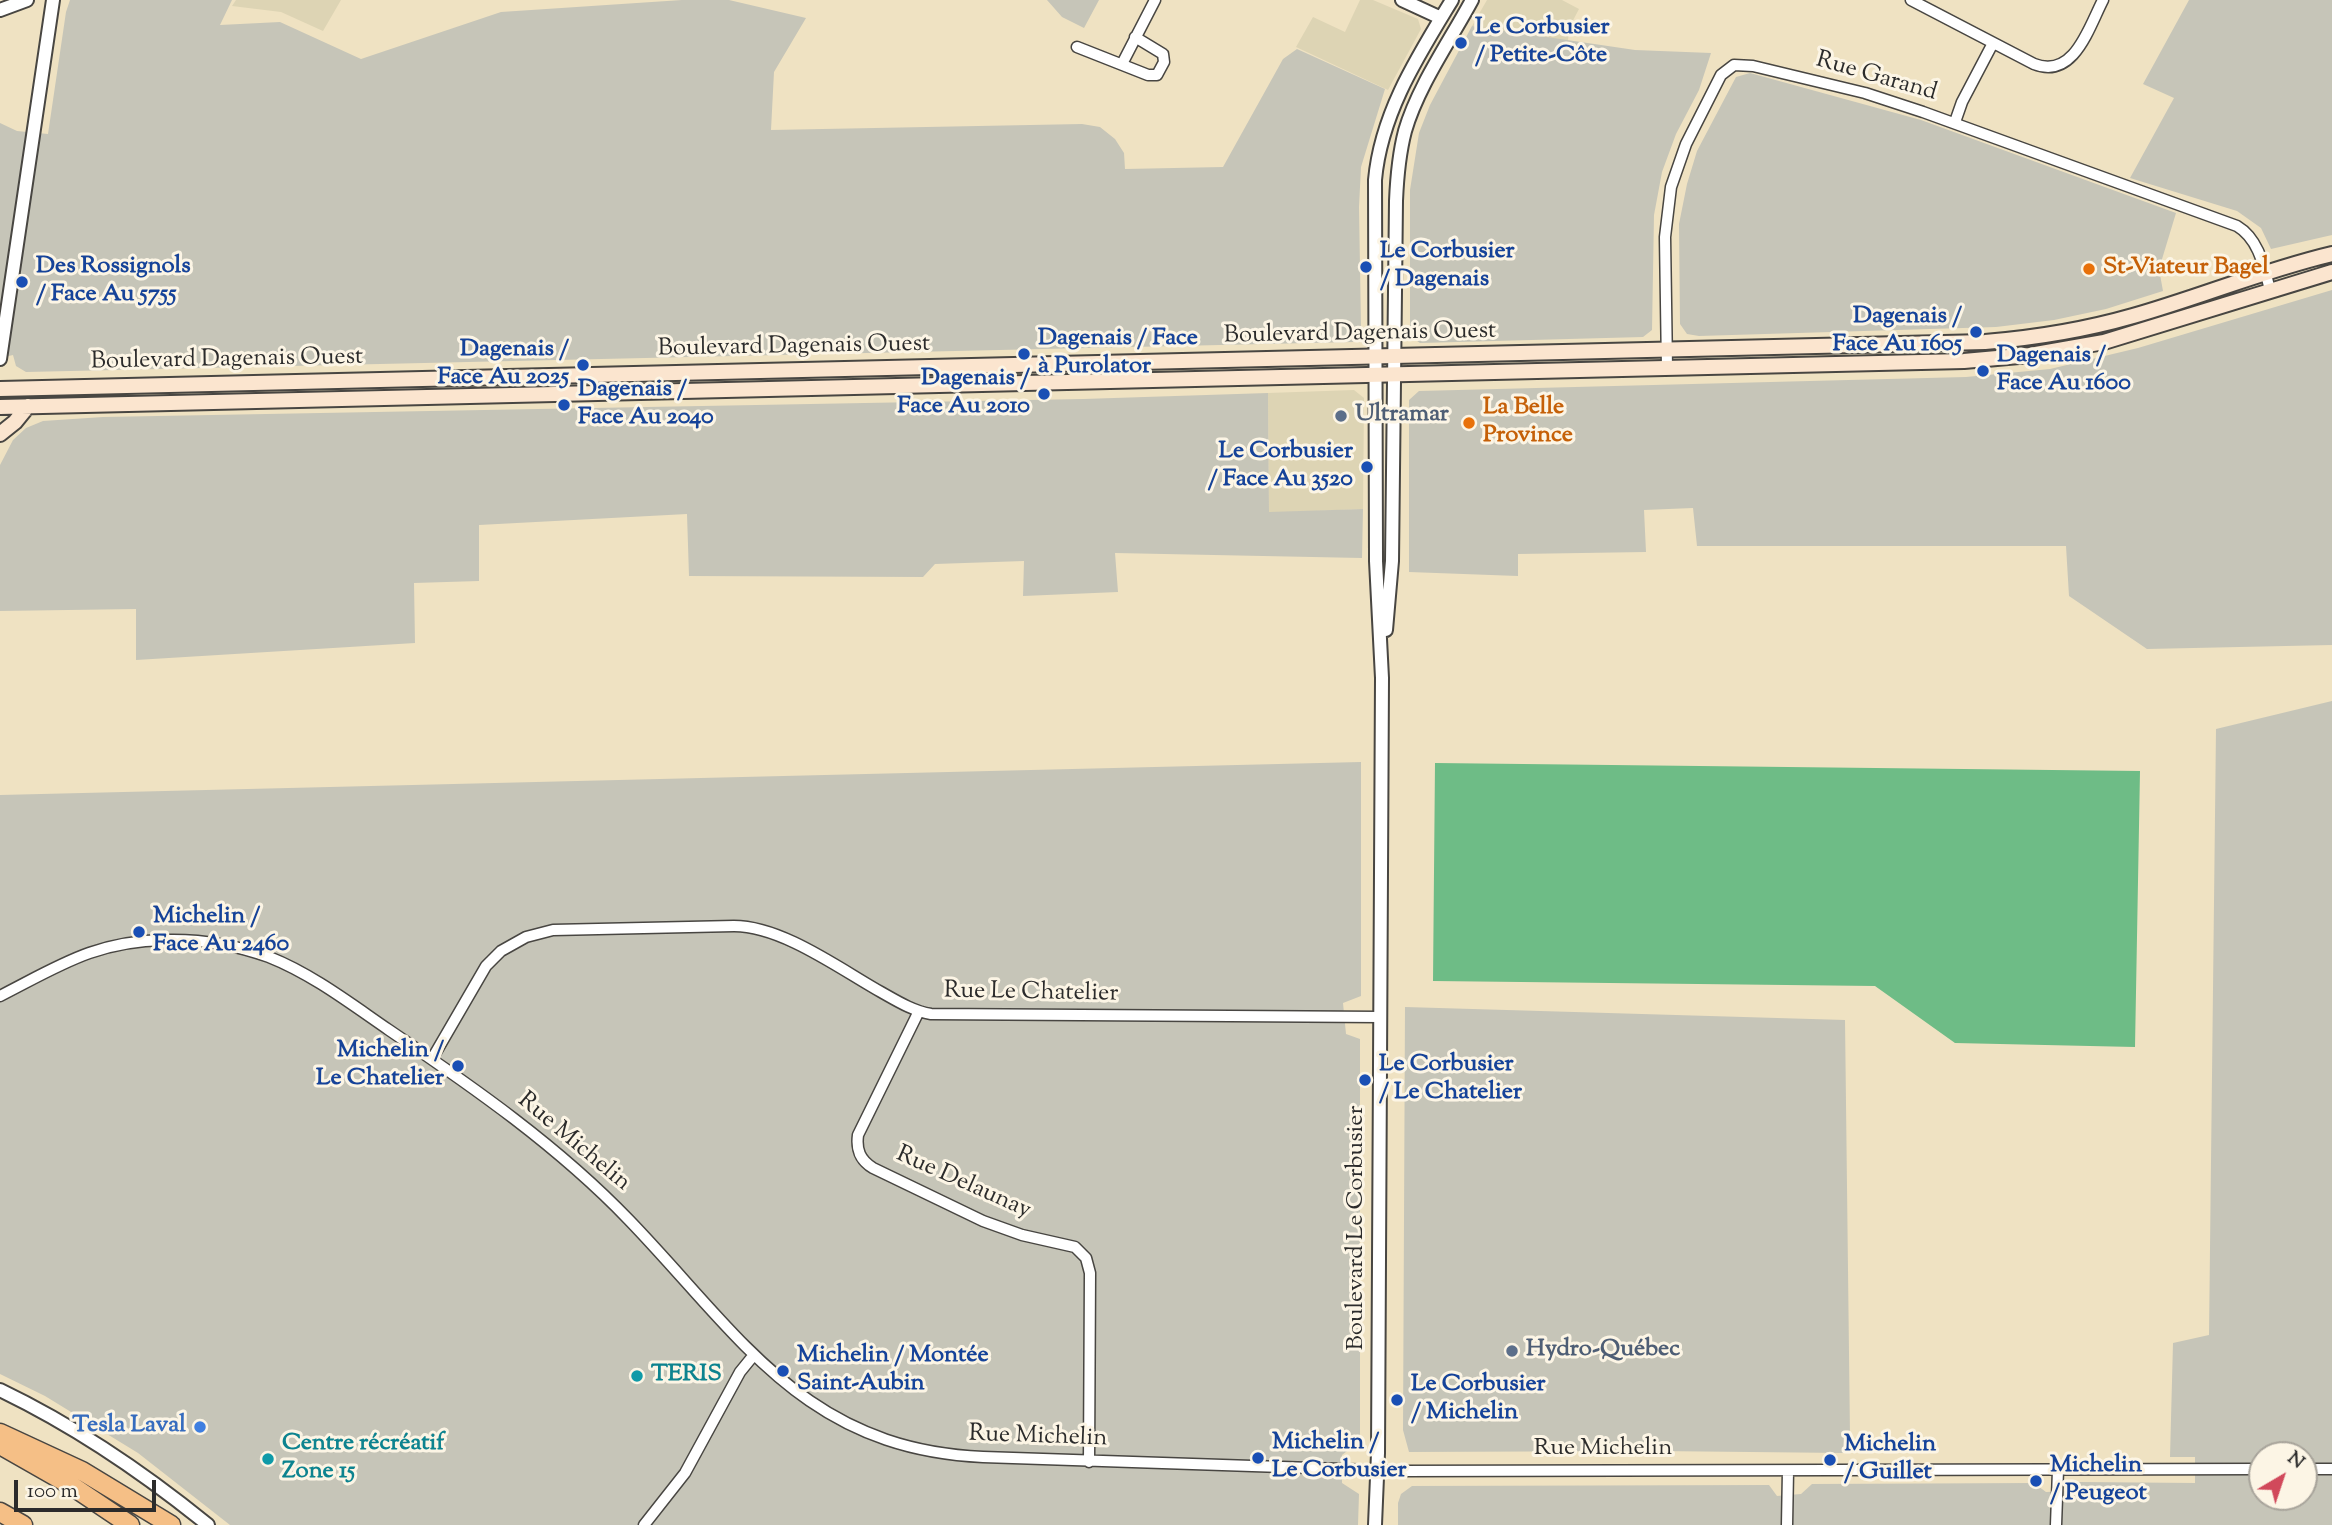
<!DOCTYPE html>
<html>
<head>
<meta charset="utf-8">
<style>
  body { margin:0 }
  #map { position:relative; width:2332px; height:1525px; overflow:hidden; background:#efe2c2; font-family:"Sorts Mill Goudy",serif }
  canvas { display:block }
  .north { position:absolute; left:2248px; top:1441px; width:70px; height:70px; box-sizing:border-box; background:#fcf5e5; border:2px solid #a8a49b; border-radius:50%; rotate:39deg; font-size:19px; font-weight:700; line-height:28px; text-align:center; color:#2b2b2b }
  .north::after { content:''; display:block; margin:auto; width:24px; height:32px; background:#d1495b; clip-path:polygon(50% 0,100% 100%,50% 72%,0 100%) }
  .scale { position:absolute; left:14px; top:1480px; width:142px; height:32px; box-sizing:border-box; border:4px solid #2b2b2b; border-top:0; padding-left:9px; font-size:21px; line-height:24px; white-space:nowrap; color:#2b2b2b; -webkit-text-stroke:5px #fcf5e5; paint-order:stroke }
</style>
</head>
<body>
<div id="map">
<canvas width="2332" height="1525"></canvas>
<div class="north">N</div>
<div class="scale">100 m</div>
</div>
<script>
const ctx = document.querySelector('canvas').getContext('2d');
ctx.lineJoin = 'round';
function fill(path, color) { ctx.fillStyle = color; ctx.fill(path, 'evenodd'); }
function trace(path, color, width, dash) { ctx.strokeStyle = color; ctx.lineWidth = width; ctx.lineCap = dash ? 'butt' : 'round'; ctx.setLineDash(dash || []); ctx.stroke(path); }
function drawText(font, color, halo, rows, align = 'center') {
  ctx.font = font + ' "Sorts Mill Goudy",serif'; ctx.lineWidth = 6; ctx.setLineDash([]); ctx.textBaseline = 'middle'; ctx.strokeStyle = halo; ctx.fillStyle = color; for (const [text, x, y, turn = 0] of rows) {
    ctx.save(); ctx.translate(x, y); ctx.rotate((+turn || 0) * Math.PI / 180); ctx.textAlign = isNaN(turn) ? turn : align; if (halo) ctx.strokeText(text, 0, 0); ctx.fillText(text, 0, 0); ctx.restore();
  }
}
const built = new Path2D(`
  M236,0h105l-18,31 -42,-19 -49,-6z
  M1360,0h13l45,19 3,10 -33,61 -92,-43 17,-30 32,15z
  M1487,0h75l17,9 -10,19 -1,13 -96,-15z
  M1354,390l10,8 -1,111 -94,4 -1,-120z`);
const industrial = new Path2D(`
  M70,0h162l-12,25 60,-3 81,37 140,-47 181,-12h47l77,18 -32,54 -3,58 311,-6 18,3 15,12 9,14 1,16 98,-2 60,-108 14,-10 88,40 -24,78 -2,40 2,121 -8,14 -1327,30 -10,-6 -3,-11 -13,3v-235l17,8 31,3 18,-122z
  M1047,0h52l-15,28 -22,-11z
  M2189,0h143v235l-61,14 -10,-21 -24,-17 -107,-33 44,-80 -31,-14z
  M1472,26l163,24 76,3 -12,37 -23,44 -14,38 -8,43 -2,115 -9,7 -223,6 -10,-7v-146l9,-57 11,-28z
  M1750,73l171,47 255,93 -17,56 4,22 -57,18 -52,11 -58,7 -297,9 -12,-2 -7,-10 -1,-100 8,-40 10,-33 39,-74z
  M2332,290v355l-185,4 -78,-53 -3,-50h-369l-4,-38 -49,2 2,42 -128,2v22l-109,-4v-172l10,-9 547,-14 84,-8 88,-21z
  M1268,393l1,119 94,-3 -1,49 -247,-5 3,39 -95,4 1,-35 -89,3 -12,13 -234,-1 -2,-62 -208,11v56l-65,2 1,60 -279,17v-51l-136,2v-146l13,-25 13,-12 17,-7 60,-4 980,-18z
  M2332,701v824h-934v-22l3,-9 11,-8 357,-1 8,11 24,-2 11,-10 222,-1 12,9 24,-1 9,-9 116,1v-26h-25l3,-114 36,-8 7,-606zM2262,1455h42v42h-42z
  M1361,762v234l-18,7 3,31 14,5v402l-18,14v28l17,11 -1,31h-1128l-92,-72 -93,-57 -45,-22v-579z
  M1405,1007l440,13 5,416 -5,17 -190,-2 -246,1 -6,-22z`);
const forest = new Path2D(`
  M1435,763l705,8 -5,276 -180,-4 -80,-57 -442,-5z`);
const minor = new Path2D(`
  M1911,0l123,64c40,16 55,-37 69,-64
  M1077,47l71,28h9l7,-13 -1,-8 -28,-17
  M1122,64l33,-64
  M1955,122l7,-20 31,-59
  M1667,368l-2,-131 6,-50 15,-43 35,-69 13,-10 19,1 112,27 58,19 314,114c22,13 27,41 33,64
  M0,996c59,-30 95,-55 165,-56 35,-1 71,5 104,17 43,17 82,47 120,73 84,57 169,116 240,190 111,115 175,229 354,237l419,14 860,-2
  M919,1011l-61,124c-2,15 2,25 15,33l110,53 39,14 53,12 11,11 4,15 -1,189
  M432,1059l54,-93 15,-15 25,-14 27,-7 181,-4c48,0 106,43 147,66 16,9 32,19 50,22l449,3
  M2304,1469h28
  M644,1525l41,-52 55,-101 13,-16
  M1787,1525l1,-54
  M2056,1525l2,-55`);
const tertiary = new Path2D(`
  M1402,0l39,18
  M0,10l27,-10
  M0,359l53,-359
  M1386,630l6,-69 4,-360c1,-24 3,-47 9,-70 13,-45 45,-90 67,-131
  M0,1390c75,36 144,83 208,135
  M1375,1525l3,-72 4,-775 -6,-117 -1,-381c6,-67 43,-124 77,-180`);
const secondary = new Path2D(`
  M0,389l1985,-47c50,-4 99,-12 148,-26 67,-19 131,-46 199,-62
  M0,407l1964,-46 66,-6 74,-13 228,-70
  M0,434l15,-12 13,-16`);
const motorway = new Path2D(`
  M0,1433l82,38 89,54
  M0,1445l72,41 58,39
  M0,1512l23,13`);
const markers = [
  [1461,43,7,"#1a4fb4"],
  [1366,267,7,"#1a4fb4"],
  [2089,269,7,"#e8710a"],
  [22,282,7,"#1a4fb4"],
  [1976,332,7,"#1a4fb4"],
  [1024,354,7,"#1a4fb4"],
  [583,365,7,"#1a4fb4"],
  [1983,371,7,"#1a4fb4"],
  [1044,394,7,"#1a4fb4"],
  [564,405,7,"#1a4fb4"],
  [1341,416,7,"#5c6f8a"],
  [1469,423,7,"#e8710a"],
  [1367,467,7,"#1a4fb4"],
  [139,932,7,"#1a4fb4"],
  [458,1066,7,"#1a4fb4"],
  [1365,1080,7,"#1a4fb4"],
  [1512,1351,7,"#5c6f8a"],
  [783,1371,7,"#1a4fb4"],
  [637,1376,7,"#0f9aa8"],
  [1397,1400,7,"#1a4fb4"],
  [200,1427,7,"#3f7fe0"],
  [1258,1458,7,"#1a4fb4"],
  [268,1459,7,"#0f9aa8"],
  [1830,1460,7,"#1a4fb4"],
  [2036,1481,7,"#1a4fb4"]
];
const transitNames = [
  ["Le Corbusier",1475,29],
  ["/ Petite-Côte",1475,57],
  ["Le Corbusier",1380,253],
  ["/ Dagenais",1380,281],
  ["Des Rossignols",36,268],
  ["/ Face Au 5755",36,296],
  ["Dagenais /",1962,318,"right"],
  ["Face Au 1605",1962,346,"right"],
  ["Dagenais / Face",1038,340],
  ["à Purolator",1038,368],
  ["Dagenais /",569,351,"right"],
  ["Face Au 2025",569,379,"right"],
  ["Dagenais /",1997,357],
  ["Face Au 1600",1997,385],
  ["Dagenais /",1030,380,"right"],
  ["Face Au 2010",1030,408,"right"],
  ["Dagenais /",578,391],
  ["Face Au 2040",578,419],
  ["Le Corbusier",1353,453,"right"],
  ["/ Face Au 3520",1353,481,"right"],
  ["Michelin /",153,918],
  ["Face Au 2460",153,946],
  ["Michelin /",444,1052,"right"],
  ["Le Chatelier",444,1080,"right"],
  ["Le Corbusier",1379,1066],
  ["/ Le Chatelier",1379,1094],
  ["Michelin / Montée",797,1357],
  ["Saint-Aubin",797,1385],
  ["Le Corbusier",1411,1386],
  ["/ Michelin",1411,1414],
  ["Michelin /",1272,1444],
  ["Le Corbusier",1272,1472],
  ["Michelin",1844,1446],
  ["/ Guillet",1844,1474],
  ["Michelin",2050,1467],
  ["/ Peugeot",2050,1495]
];
const streetNames = [
  ["Rue Garand",1876,78,16],
  ["Boulevard Dagenais Ouest",1360,335,-1],
  ["Boulevard Dagenais Ouest",794,348,-1],
  ["Boulevard Dagenais Ouest",227,361,-1],
  ["Rue Le Chatelier",1031,994,1],
  ["Rue Michelin",573,1143,40],
  ["Rue Delaunay",963,1184,24],
  ["Boulevard Le Corbusier",1358,1228,-90],
  ["Rue Michelin",1038,1438,2],
  ["Rue Michelin",1603,1450]
];
const foodNames = [
  ["St-Viateur Bagel",2103,269],
  ["La Belle",1483,409],
  ["Province",1483,437]
];
const serviceNames = [
  ["Ultramar",1355,416],
  ["Hydro-Québec",1526,1351]
];
const cultureNames = [
  ["TERIS",651,1376],
  ["Centre récréatif",282,1445],
  ["Zone 15",282,1473]
];
const shopNames = [
  ["Tesla Laval",186,1427]
];
fill(built, '#ddd4b4');
fill(industrial, '#c6c5b8');
fill(forest, '#6ebc86');
trace(minor, '#484642', 13);
trace(tertiary, '#484642', 16);
trace(secondary, '#484642', 18);
trace(motorway, '#484642', 21);
trace(minor, '#fff', 10);
trace(tertiary, '#fff', 12);
trace(secondary, '#fbe5cf', 14);
trace(motorway, '#f5bf86', 18);
for (const [x, y, r, color] of markers) { const dot = new Path2D(); dot.arc(x, y, r, 0, 2 * Math.PI); ctx.fillStyle = color; ctx.fill(dot); trace(dot, '#fcf5e5', 2.5); }
drawText('bold 24px', '#164399', '#fcf5e5', transitNames, 'left');
drawText('24px', '#2b2b2b', '#fcf5e5', streetNames);
drawText('bold 24px', '#c56008', '#fcf5e5', foodNames, 'left');
drawText('bold 24px', '#4e5e75', '#fcf5e5', serviceNames, 'left');
drawText('bold 24px', '#0d838f', '#fcf5e5', cultureNames, 'left');
drawText('bold 24px', '#366cbe', '#fcf5e5', shopNames, 'right');
</script>
</body>
</html>
